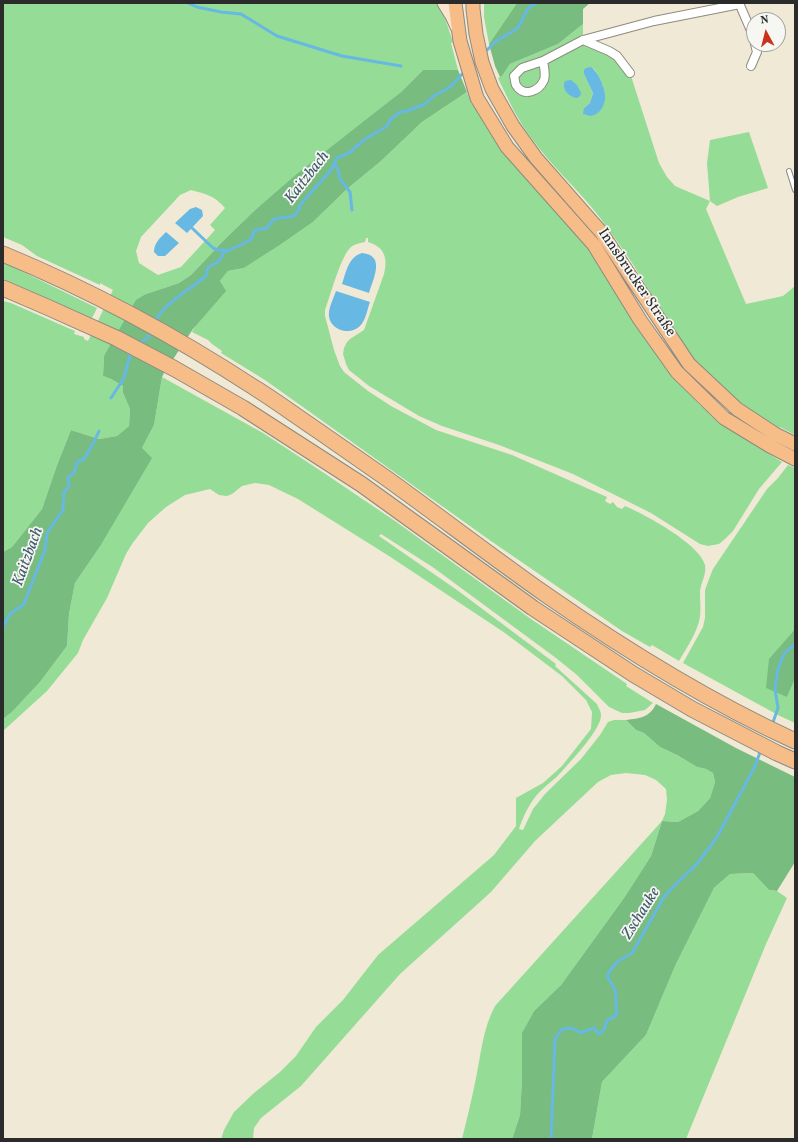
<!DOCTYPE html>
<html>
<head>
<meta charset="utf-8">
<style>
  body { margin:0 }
  #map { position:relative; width:798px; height:1142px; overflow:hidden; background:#f0e9d5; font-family:Vollkorn,serif }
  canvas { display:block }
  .frame { position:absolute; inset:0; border:4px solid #2b2b2b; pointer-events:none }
  .north { position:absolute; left:746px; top:12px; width:40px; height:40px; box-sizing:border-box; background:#f6f6f2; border:1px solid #a5a5a2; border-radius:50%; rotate:353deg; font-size:11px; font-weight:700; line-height:16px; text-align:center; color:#2b2b2b }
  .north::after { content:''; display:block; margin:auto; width:14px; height:18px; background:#c8321e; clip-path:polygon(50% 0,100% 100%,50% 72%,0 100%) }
</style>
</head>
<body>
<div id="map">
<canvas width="798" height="1142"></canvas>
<div class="frame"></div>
<div class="north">N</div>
</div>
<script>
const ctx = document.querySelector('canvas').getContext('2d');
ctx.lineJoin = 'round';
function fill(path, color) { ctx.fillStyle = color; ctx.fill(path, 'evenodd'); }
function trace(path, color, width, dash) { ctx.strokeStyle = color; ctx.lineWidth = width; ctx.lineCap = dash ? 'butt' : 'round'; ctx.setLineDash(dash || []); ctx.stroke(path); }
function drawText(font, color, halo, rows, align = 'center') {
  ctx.font = font + ' Vollkorn,serif'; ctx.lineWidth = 3.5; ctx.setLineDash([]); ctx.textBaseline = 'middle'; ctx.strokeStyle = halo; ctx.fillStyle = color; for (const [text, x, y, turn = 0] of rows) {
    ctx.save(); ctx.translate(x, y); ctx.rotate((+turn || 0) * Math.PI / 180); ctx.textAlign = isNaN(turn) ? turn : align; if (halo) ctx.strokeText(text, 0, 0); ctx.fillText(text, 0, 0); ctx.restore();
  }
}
const green = new Path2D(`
  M3,3h433l5,4 12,35 -2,1 7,27h-35l-22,22 -147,119 -31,30 -32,34 -12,8 -33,11 -42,62 -1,20 8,3 12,7v7l7,16 -1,17 -12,10 -18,3 -28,-9 -14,35 -15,44 -30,38 -9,5v-251l8,2 64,28 -1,3 10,3v2l4,2 25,-51 -13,-7v2l-63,-29 -15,-11 -19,-8zM191,190c15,4 24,6 34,18l-15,17 5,5 -34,37 -23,8 -19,-12 -3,-12 5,-14 39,-42z
  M484,3h33l-28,41 -5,-27z
  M583,24v16l26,11 21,22 29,90 8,14 8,9 35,15 -3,-38 3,-23 39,-8 19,56 -30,9 -21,9 -7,-5 -4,8 40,95 37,-8 12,-10v149l-15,-8 -2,2c-34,-23 -67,-47 -93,-80 -4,-6 -8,-12 -12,-18 -13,-21 -25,-43 -39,-65 -10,-16 -22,-31 -33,-47 -21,-28 -48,-51 -69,-80 -14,-18 -24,-40 -34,-61l4,-2 8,-12 48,-20zM590,67l5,3 8,16 -14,30 -5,-2v-6l6,-5 3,-10 -9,-19z
  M467,92l5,13 2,-1 8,16 13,21 20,24 75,84 85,130 25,26 31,25 51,32 -23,27 -26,42 -8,8 -6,5 -11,2 -8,-2 -49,-31 -78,-39 -74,-29 -57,-19 -23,-10 -50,-30 -20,-16 -3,-6 -3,-10 1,-6 3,-6 3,-3 14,-9 20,-56c4,-15 1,-27 -16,-32v-4h-2l-1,4c-5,1 -10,2 -14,5 -10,8 -21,50 -26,63v6l9,34 6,16 4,6 24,19 23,15 45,24 76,25 95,42 -2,4 5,3 3,-2 4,5 5,2 3,-3c19,8 75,38 80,59 2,9 -5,19 -5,27 0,8 1,17 0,25 -3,16 -13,30 -21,44l-27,-16 -2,2 -28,-16 -131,-90 -226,-161 -44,-27 1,-2 -10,-7 -4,-4 -16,-8 28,-51 8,-10 16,-3 36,-23 33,-23 34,-33 34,-28 41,-39z
  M3,262l94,46 -5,10 -89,-39z
  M162,377l101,56 61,40 71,48 136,98 96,65 -1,2 27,17 -8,7 -16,3h-7l-13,-6 -32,-32 -21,-17 -122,-90 -53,-34 -2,2 78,54 99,74 -1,2 42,38c1,3 4,7 4,11 1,13 -29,45 -38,55 -8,10 -19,16 -27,26 -8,10 -13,21 -17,33l4,1 10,-21 12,-15 36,-35 19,-24 8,-13 6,-2h12l10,10 8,3 16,14 17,8 20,12 9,2 7,4 2,9 -5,16 -12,13 -20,11 -16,-1 -11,35 -27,42 -63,87 -27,26 -12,23v45l-2,36 -8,24h-50c5,-20 10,-41 14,-61 5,-24 7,-50 19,-72l167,-185 3,-7 2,-14 -1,-11 -10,-9 -11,-5 -19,-2 -15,2 -13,7 -63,59 -44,51 -91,82 -99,112 -40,32 -7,10 -1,11h-32l3,-9 10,-18 20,-19 26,-21 16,-16 20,-29 27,-27 35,-45 116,-100 22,-29v-28l27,-15 19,-17 29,-37 1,-17 -6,-12 -24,-24 -57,-43 -116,-77 -91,-57 -29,-14 -14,-2 -13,3 -10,8 -5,2 -8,-1 -9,-6 -25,6 -19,12 -18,16 -16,21 -6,10 -19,44 -24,42 -5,13 -31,38 -44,40v-12l9,-7 28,-30 27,-36 2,-32 6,-31 24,-35 43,-100 12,-23z
  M788,465l7,3v160l-4,6 -4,63 8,-18v44l-17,-8 -95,-52 20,-36 2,-9v-28l4,-11 4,-10 54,-80 11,-11z
  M753,873l16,17 8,1 10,7 -21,46 -80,195h-94l10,-57 44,-47 30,-71 38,-76 16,-14z`);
const forest = new Path2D(`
  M517,3h73l-7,6v15l-25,20 -48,20 -8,12 -2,1 -5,-11 -6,-22z
  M423,70h35l9,22 -45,30 -41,39 -34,28 -34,33 -33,23 -36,23 -16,3 -8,10 6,10 -33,38 -29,44 -2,4 -8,48 -12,23 10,10 -53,90 -24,35 -6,31 -2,32 -27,36 -28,30 -9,7v-167l9,-5 30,-38 15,-44 14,-35 28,9 18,-3 12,-10 1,-17 -7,-16v-7l-12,-7 -8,-3 1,-20 32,-56 10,-6 33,-11 12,-8 32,-34 31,-30 44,-38 103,-81z
  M795,628v51l-8,18 -21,-9 3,-29 22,-25z
  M656,704l80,44 59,29v85l-18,29 -8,-1 -16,-17 -23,1 -16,14 -38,76 -30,71 -44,47 -10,57h-80l8,-24 2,-36v-46l12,-22 27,-26 63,-87 27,-42 11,-35 16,1 20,-11 12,-13 5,-16 -2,-9 -7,-4 -9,-2 -20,-12 -17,-8 -16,-14 -8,-3 -10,-10c14,-2 23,-2 30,-16z`);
const water = new Path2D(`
  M591,67c7,5 13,19 14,28 1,9 -5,21 -16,21 0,0 -5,-2 -6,-2l1,-6 6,-5 3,-10 -9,-19v-4l2,-2z
  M571,80l6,5 4,8 -1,3 -3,2c-8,-1 -16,-9 -12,-17z
  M196,207l6,3 1,6 -16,17 -12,-10 15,-14z
  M166,232l13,11 -14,13h-7l-4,-4c0,-9 6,-14 12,-20z
  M362,253c24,2 11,26 7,40l-27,-9c4,-11 6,-27 20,-31z
  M336,291l34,11c-3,8 -4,18 -10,24 -11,11 -33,3 -31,-14 1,-7 5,-15 7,-21z`);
const stream = new Path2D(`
  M188,3l9,4 24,5 20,2 36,22 65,20 59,10
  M484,53l11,-11 23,-14 9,-18 5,-5 5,-2
  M334,164l4,5 2,10 10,13 2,18
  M192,228l21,20 5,2h8
  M154,323c12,-22 33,-31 52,-47l2,-9c9,-4 12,-5 15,-14l24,-11 5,-4 2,-7 6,-2h6l8,-10 20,-3 4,-5 2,-6 31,-35 6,-12 12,-5 15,-13 23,-14 3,-6 10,-8 7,-1 18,-7 10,-9 12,-6 5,-4 13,-14
  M138,344l10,-6 3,-8
  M111,398l13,-20 7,-27
  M3,627l7,-13 14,-10 21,-54 2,-17 16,-23 1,-18 5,-5 -1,-10 6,-4 3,-11 7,-3 10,-17 5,-11
  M772,725l6,-17 -3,-19 3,-20 6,-15 11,-10
  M551,1139l4,-100 6,-9c7,-3 13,-3 19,3l14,-5 4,6 6,-4 3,-10 6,-2 4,-5c-1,-5 -1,-20 -2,-23 -2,-4 -5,-9 -8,-14 7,-13 12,-16 25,-23l32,-56 10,-11 23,-22 20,-27 37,-69 7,-18`);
const lane = new Path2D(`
  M789,171l6,19`);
const street = new Path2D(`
  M739,3l13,30 2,7
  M583,40l26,11 8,5 13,17
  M543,61c1,6 3,13 1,19 -5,11 -20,18 -28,5 -1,-2 -1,-6 -2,-9l8,-8 21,-7 40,-21 71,-19 86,-17
  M751,66l6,-14 -2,-8`);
const secondary = new Path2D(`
  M443,3l8,13 5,11`);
const primary = new Path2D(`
  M455,3l5,38 17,57 30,49 87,98 46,75 37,52 47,46 46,28 25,13
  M473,3v6l3,25 6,28 10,27 21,37 23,32 65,74 88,132 48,45 38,25 20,10`);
const highway = new Path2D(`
  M3,254c87,36 174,83 252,134 21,13 41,28 62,42 23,16 46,32 69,48 53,38 105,78 159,116 79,55 163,107 250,147
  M3,288l44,19 69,31 59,31 68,39 118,76 172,124 100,66 59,35 85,44 18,8`);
const streetNames = [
  ["Innsbrucker Straße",636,283,56]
];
const waterNames = [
  ["Kaitzbach",308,178,-52],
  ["Kaitzbach",29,557,-70],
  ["Zschauke",642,914,-58]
];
fill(green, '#95dc96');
fill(forest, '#78bc7f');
fill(water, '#67b8e2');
trace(stream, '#67b8e2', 3);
trace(lane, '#8e8a80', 6);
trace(street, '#8e8a80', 10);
trace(secondary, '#8e8a80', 13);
trace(primary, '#8e8a80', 15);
trace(highway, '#8e8a80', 17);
trace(lane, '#fff', 4);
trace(street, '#fff', 8);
trace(secondary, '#fce5cf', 11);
trace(primary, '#f7bd88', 13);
trace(highway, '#f7bd88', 15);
drawText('15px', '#2b2b2b', '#f6f6f2', streetNames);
drawText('italic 16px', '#405c6b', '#f6f6f2', waterNames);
</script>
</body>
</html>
